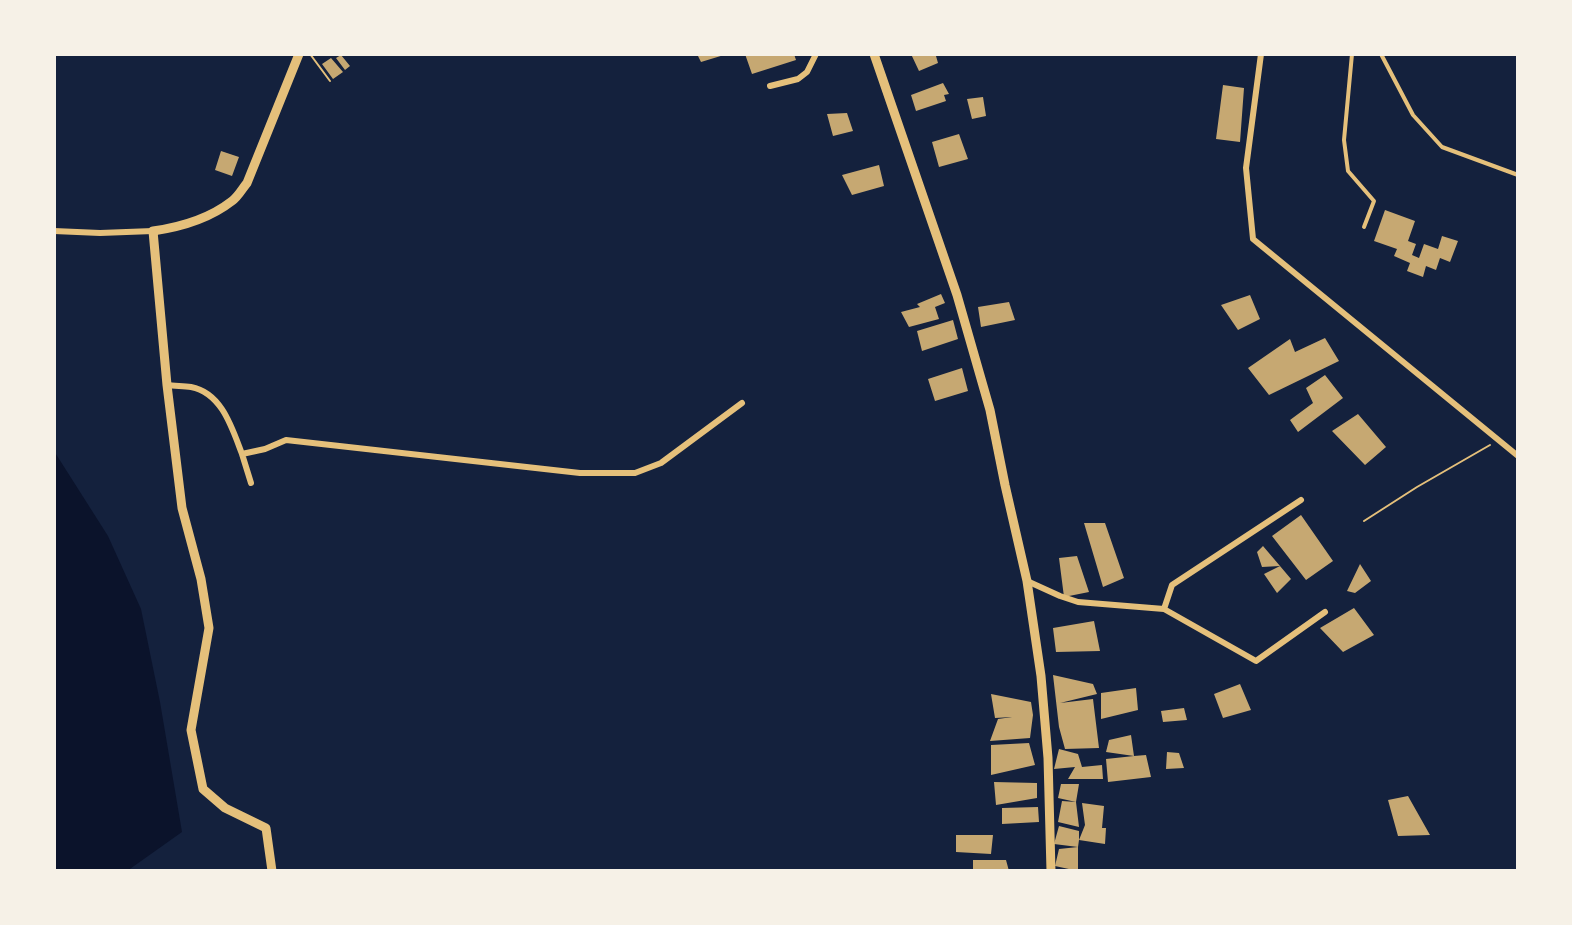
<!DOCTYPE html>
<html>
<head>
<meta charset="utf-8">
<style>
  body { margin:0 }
  #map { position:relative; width:1572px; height:925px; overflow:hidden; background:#14213d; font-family:"IBM Plex Serif",serif }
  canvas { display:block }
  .frame { position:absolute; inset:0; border:56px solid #f6f1e7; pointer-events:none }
</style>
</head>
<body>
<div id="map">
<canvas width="1572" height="925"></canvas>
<div class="frame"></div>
</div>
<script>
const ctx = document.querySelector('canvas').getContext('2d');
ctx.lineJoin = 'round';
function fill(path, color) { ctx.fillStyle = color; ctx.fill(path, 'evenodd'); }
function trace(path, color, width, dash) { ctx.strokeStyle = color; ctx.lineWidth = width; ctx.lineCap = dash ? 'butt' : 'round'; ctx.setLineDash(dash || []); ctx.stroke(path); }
const water = new Path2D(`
  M54,451l54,85 33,73 19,93 22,130 -55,39h-73z`);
const building = new Path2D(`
  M697,54h27v1l-23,7z
  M745,54h49l2,6 -44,14z
  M911,54h32v1l-7,1 2,7 -19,8z
  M341,55l9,11 -5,4 -9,-12z
  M331,58l12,14 -10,7 -11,-15z
  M943,83l6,11 -5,1 2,6 -30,10 -5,-16z
  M1223,85l21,3 -4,54 -24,-3z
  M983,97l3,19 -14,3 -5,-20z
  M847,113l6,18 -20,5 -6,-22z
  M959,134l9,25 -29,8 -7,-25z
  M221,151l18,6 -7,19 -17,-6z
  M879,165l5,21 -32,9 -10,-20z
  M1385,210l30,11 -7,20 8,3 -4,11 7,3 5,-14 14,5 4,-13 16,5 -8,21 -10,-4 -4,12 -10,-4 -3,11 -16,-6 3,-8 -16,-7 3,-7 -23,-8z
  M941,294l4,9 -10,4 4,12 -30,8 -8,-15 19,-5 -3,-3z
  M1250,295l10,24 -22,11 -17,-25z
  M1009,302l6,18 -34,7 -3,-20z
  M953,320l5,19 -36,12 -5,-20z
  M1325,338l14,23 -70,34 -21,-27 42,-29 5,13z
  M962,368l6,23 -33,10 -7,-22z
  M1325,375l18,23 -45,34 -8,-12 23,-17 -7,-15z
  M1358,414l28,33 -21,18 -33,-34z
  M1301,515l32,46 -27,19 -34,-44z
  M1084,523h21l19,55 -21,9z
  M1263,546l17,20 -18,1 -5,-15z
  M1077,556l12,36 -25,5 -5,-39z
  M1360,564l11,17 -16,12 -8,-2z
  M1280,566l11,13 -14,14 -13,-19z
  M1354,608l20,27 -31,17 -23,-24z
  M1094,621l6,30 -44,1 -3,-24z
  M1053,675l40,9 4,10 -37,9 33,-4 6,49 -34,1 -6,-22z
  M1240,684l11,26 -28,8 -9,-24z
  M1136,688l2,22 -37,9v-26z
  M991,694l40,8 2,13 -3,23 -40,3 8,-22 14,-2 -17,1z
  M1184,708l3,12 -24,2 -2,-11z
  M1131,735l3,21 12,-1 5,22 -43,5 -2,-23 28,-3 -28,-4 3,-12z
  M1029,743l6,22 -44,10v-30z
  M1059,749l19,5 4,13 20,-2 1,14h-35l7,-12 -21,2z
  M1167,752l12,1 5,15 -18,1z
  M994,782l43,1v15l-41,7z
  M1061,784h18l-3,18 3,25 -21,-5 4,-21 14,1 -18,-4z
  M1408,796l22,39 -32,1 -10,-36z
  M1082,803l22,3 -2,22h4l-1,16 -26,-4 -1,7 -24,-3 5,-18 20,5v9l6,-15z
  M1038,807l1,15 -37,2v-16z
  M956,835h37l-2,19 -35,-2z
  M1078,847v24l-23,-5 4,-17z
  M973,860h33l3,11h-36z`);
const path = new Path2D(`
  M310,54l20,27
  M1364,521l53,-34 73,-42`);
const service = new Path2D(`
  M1352,54l-8,86 4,31 26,30 -10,26
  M1381,54l32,61 29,32 76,28`);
const minor = new Path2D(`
  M1261,54l-15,114 7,71 265,217
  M770,86l28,-7 9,-7 9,-18
  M54,231l46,2 53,-2
  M167,385c8,1 16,1 24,2 31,6 41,41 51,67l23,-5 21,-9 294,33h55l26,-10 81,-60
  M242,454l9,29
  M1027,581l33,15 18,6 86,7 8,-24 129,-85
  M1164,609l92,52 69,-49`);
const tertiary = new Path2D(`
  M874,54l83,241 33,115 15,75 22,96 14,95 7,82 3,113
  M272,871l-6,-43 -41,-20 -22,-19 -12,-59 18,-102 -8,-49 -19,-71 -15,-123 -14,-154c28,-4 56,-12 79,-30 6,-4 10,-12 15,-18l52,-129`);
fill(water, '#0b132b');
fill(building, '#c6a872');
trace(path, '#e5c07b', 2);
trace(service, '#e5c07b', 4);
trace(minor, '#e5c07b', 6);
trace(tertiary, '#e5c07b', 9);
</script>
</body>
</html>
